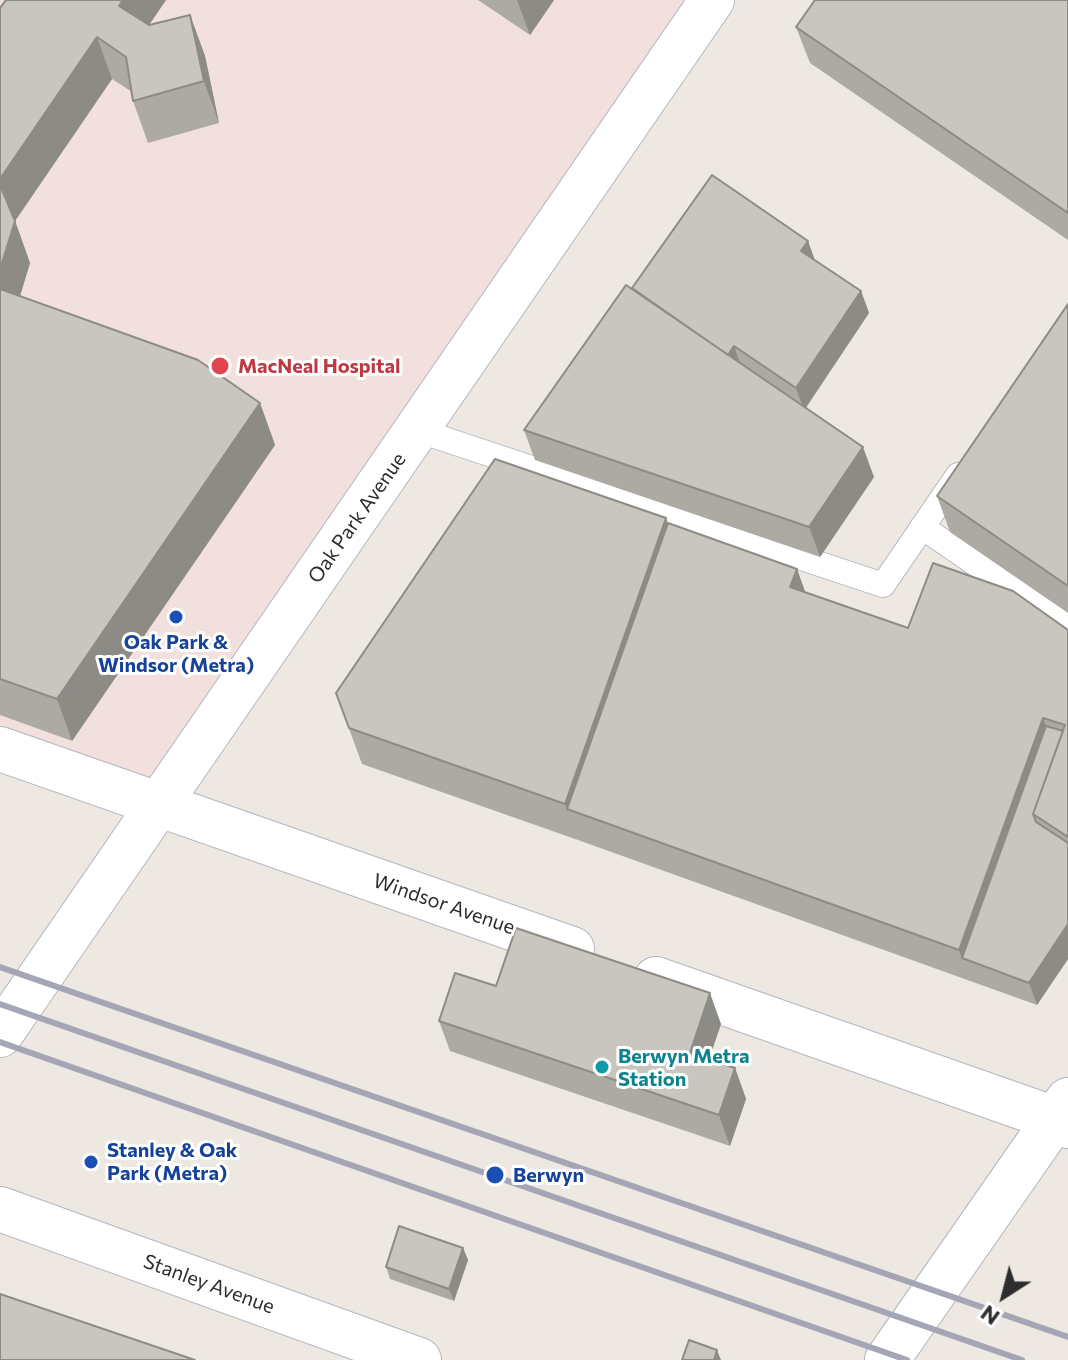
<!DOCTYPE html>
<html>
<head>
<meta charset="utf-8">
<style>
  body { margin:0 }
  #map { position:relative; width:1068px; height:1360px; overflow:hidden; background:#ede8e1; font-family:Commissioner,sans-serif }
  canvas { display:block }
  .north { position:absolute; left:964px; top:1256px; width:80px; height:80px; -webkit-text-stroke:6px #fff; paint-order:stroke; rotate:216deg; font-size:22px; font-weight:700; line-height:32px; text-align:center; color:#2d2d2d }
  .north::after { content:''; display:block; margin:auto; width:28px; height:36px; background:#2d2d2d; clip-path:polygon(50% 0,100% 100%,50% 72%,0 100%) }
</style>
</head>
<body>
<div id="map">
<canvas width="1068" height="1360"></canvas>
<div class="north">N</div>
</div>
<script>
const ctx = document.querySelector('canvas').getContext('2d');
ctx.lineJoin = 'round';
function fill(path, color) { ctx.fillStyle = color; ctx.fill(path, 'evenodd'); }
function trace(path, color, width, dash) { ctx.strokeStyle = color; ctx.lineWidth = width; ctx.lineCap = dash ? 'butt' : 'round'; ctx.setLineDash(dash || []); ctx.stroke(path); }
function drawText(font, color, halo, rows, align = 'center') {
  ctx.font = font + ' Commissioner,sans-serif'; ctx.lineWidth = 6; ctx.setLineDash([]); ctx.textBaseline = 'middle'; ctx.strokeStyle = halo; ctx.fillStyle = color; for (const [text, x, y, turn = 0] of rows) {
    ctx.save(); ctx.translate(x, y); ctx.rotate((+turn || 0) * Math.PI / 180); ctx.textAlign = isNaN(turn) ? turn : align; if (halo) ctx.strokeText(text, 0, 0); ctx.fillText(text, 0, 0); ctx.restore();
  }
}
const medical = new Path2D(`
  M0,0h693l-542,784 -151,-52z`);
const lane = new Path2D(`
  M417,430l466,155 75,-110
  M922,527l146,100`);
const street = new Path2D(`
  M0,749l572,200
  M656,979l399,140 13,7
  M0,1209l419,151
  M887,1360l181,-260`);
const secondary = new Path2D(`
  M0,1035l712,-1035`);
const rail = new Path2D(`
  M0,967l1068,370
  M0,1004l1022,356
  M0,1042l907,318`);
const wall = new Path2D(`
  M6,0h160l-17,25 41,-10 15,41 14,67 -71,20 -15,-42 -1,-9 -20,-13 -97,142 15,42 -10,33 240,107 15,42 -203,296 -72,-26v-707z
  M478,0h76l-24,35z
  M1068,0v240l-258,-177 -14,-36z
  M815,260l46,31 8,22 -63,95 68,69 -54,80 -285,-97 -11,-30 108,-142z
  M1068,304v309l-118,-81 -13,-36z
  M668,523l129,46 8,23 103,36 160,2v329l-31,46 -459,-165 -216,-76 -26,-71z
  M496,986l225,38 -12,35 26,9 11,31 -16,47 -280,-95 -11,-30z
  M463,1248l5,12 -14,41 -64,-22 -4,-12z`);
const shadedWall = new Path2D(`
  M123,0h43l-32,47 -15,-41z
  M517,0h37l-24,35z
  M190,15l15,41 14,67 -15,-42z
  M97,37l15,42 -97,142 15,42 -20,66 -10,-26v-124z
  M808,241l8,22 -15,-12z
  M861,291l8,22 -65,97 -8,-22z
  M734,346l8,23 -16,-11z
  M260,403l15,42 -203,296 -15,-42z
  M863,447l11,30 -54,80 -11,-30z
  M666,518l13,36 -112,255 -2,-5z
  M797,569l11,31 -18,-13z
  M1043,718l11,30 -92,210 -3,-8z
  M1068,924v35l-31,46 -8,-22z
  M710,993l11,31 -20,59 -11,-30z
  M735,1068l11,31 -16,47 -11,-31z
  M463,1248l5,12 -14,41 -5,-12z
  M717,1350l4,10h-7z`);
const building = new Path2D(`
  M6,0h117l-4,6 30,19 41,-10 14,66 -71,20 -7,-44 -29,-20 -97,142v-171z
  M815,0h253v213l-272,-186z
  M712,175l96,66 -7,10 60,40 -65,97 -62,-42 -6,9 -96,-67z
  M0,185l15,36 -15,48z
  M626,285l237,162 -54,80 -285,-97z
  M0,289l198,71 62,43 -203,296 -57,-20z
  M1068,304v282l-131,-90z
  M495,459l171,59 -101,286 -216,-76 -13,-35z
  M668,523l129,46 -7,18 118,41 25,-65 80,28 55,39v207l-35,-23 32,-89 -22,-7 -84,232 -392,-141z
  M1046,726l17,5 -30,83 3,8 32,21v81l-39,59 -67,-25z
  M516,928l194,65 -20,60 45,15 -16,47 -280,-94 16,-48 41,13z
  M399,1226l64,22 -14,41 -63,-22z
  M0,1294l195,66h-195z
  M689,1340l28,10 -3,10h-32z`);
const markers = [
  [220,366,10,"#e0444e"],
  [176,617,8,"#1a4fb4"],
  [602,1067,8,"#0f9aa8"],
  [91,1162,8,"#1a4fb4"],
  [495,1175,10,"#1a4fb4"]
];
const healthNames = [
  ["MacNeal Hospital",238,366]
];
const streetNames = [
  ["Oak Park Avenue",357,518,-55],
  ["Windsor Avenue",444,904,19],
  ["Stanley Avenue",209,1284,20]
];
const transitNames = [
  ["Oak Park &",176,642,"center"],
  ["Windsor (Metra)",176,665,"center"],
  ["Stanley & Oak",107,1150],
  ["Park (Metra)",107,1173],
  ["Berwyn",513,1175]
];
const cultureNames = [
  ["Berwyn Metra",618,1056],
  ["Station",618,1079]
];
fill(medical, '#f2e0df');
trace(lane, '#b4b6bf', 26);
trace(street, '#b4b6bf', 46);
trace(secondary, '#b4b6bf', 46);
trace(lane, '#fff', 24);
trace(street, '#fff', 44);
trace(secondary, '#fff', 44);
trace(rail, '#a4a5b5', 6);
fill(wall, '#adaaa4');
fill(shadedWall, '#8d8b86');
fill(building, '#c9c6bf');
trace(building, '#8d8b86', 2);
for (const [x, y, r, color] of markers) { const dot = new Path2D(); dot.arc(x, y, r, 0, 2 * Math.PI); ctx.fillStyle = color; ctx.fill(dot); trace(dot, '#fff', 3); }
drawText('bold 20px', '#be3a42', '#fff', healthNames, 'left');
drawText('20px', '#2d2d2d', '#fff', streetNames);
drawText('bold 20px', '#164399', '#fff', transitNames, 'left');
drawText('bold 20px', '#0d838f', '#fff', cultureNames, 'left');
</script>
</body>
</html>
